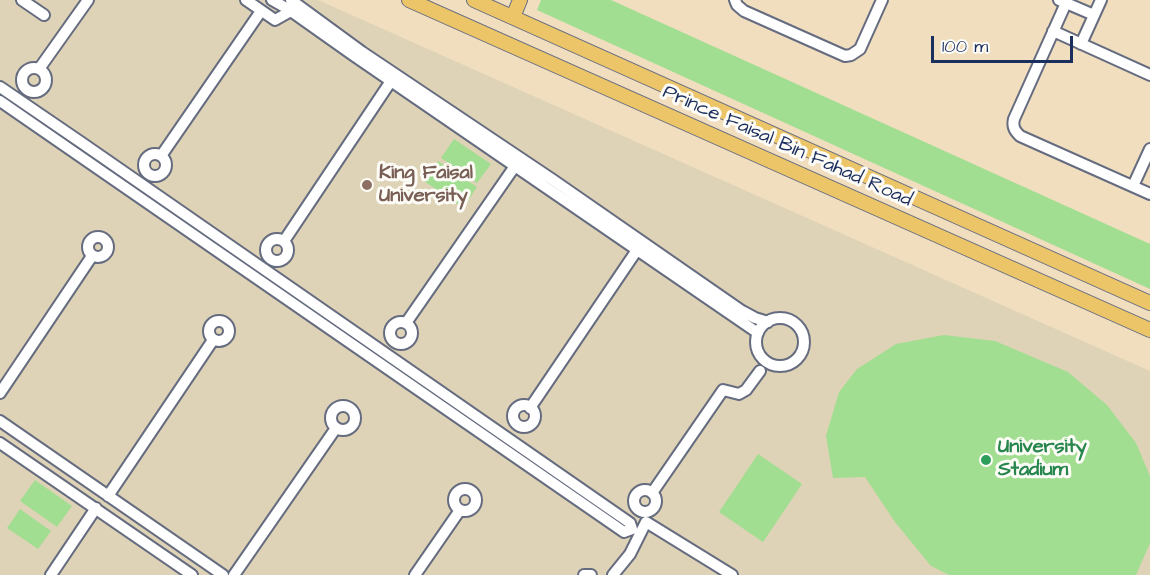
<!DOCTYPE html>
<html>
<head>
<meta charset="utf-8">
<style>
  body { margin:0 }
  #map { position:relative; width:1150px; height:575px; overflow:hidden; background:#f0debf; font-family:"Architects Daughter",sans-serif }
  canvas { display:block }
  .scale { position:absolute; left:931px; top:36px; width:142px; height:27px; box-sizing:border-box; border:3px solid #1b2f5e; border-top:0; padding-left:8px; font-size:18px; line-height:21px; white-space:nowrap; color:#1b2f5e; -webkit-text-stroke:4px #fdfcf7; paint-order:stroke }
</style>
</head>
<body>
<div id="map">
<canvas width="1150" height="575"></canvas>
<div class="scale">100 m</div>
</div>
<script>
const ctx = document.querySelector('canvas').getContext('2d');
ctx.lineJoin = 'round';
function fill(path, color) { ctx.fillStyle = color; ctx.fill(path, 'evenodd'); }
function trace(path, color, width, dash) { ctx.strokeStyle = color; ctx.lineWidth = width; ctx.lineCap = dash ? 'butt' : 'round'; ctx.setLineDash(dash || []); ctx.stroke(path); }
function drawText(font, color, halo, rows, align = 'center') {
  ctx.font = font + ' "Architects Daughter",sans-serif'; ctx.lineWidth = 6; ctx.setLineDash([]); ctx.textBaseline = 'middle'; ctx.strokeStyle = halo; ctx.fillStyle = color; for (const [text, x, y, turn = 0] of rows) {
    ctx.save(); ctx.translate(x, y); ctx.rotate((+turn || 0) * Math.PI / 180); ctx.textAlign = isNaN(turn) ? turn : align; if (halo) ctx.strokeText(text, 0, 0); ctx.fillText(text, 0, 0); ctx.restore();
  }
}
const built = new Path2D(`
  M0,0h318l832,371v204h-1150z`);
const green = new Path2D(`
  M541,0h70l539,244v45l-613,-279z
  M454,139l37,25 -14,19 -36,-25z
  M438,161l39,26 -14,21 -39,-27z
  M944,335l51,6 73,31 39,33 29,38 14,33v67l-14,32h-187l-18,-9 -36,-44 -30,-45 -32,1 -7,-42 13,-44 18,-23 39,-25z
  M758,454l44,30 -39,58 -44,-30z
  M35,480l37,26 -15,21 -37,-26z
  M20,509l31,22 -13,18 -31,-21z`);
const minor = new Path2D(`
  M22,0l22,15
  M246,0l29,20 16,-9
  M272,0l16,9 65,46 405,278
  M291,0l71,52 191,128 189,131 13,7 13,4
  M735,0l2,5 7,6 101,45 6,-1 9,-6 22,-49
  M1059,0l35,15
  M1066,3l-52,116c-2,8 1,12 6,17l130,58
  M1053,31l97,44
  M1081,44l20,-44
  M22 80a12 12 0 1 1 24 0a12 12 0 1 1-24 0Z
  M39,69l49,-69
  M0,87l82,56 548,380 2,6 -8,3 -624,-431
  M144 165a11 11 0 1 1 22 0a11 11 0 1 1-22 0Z
  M161,156l100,-145
  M1133,186l17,-37
  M88 247a10 10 0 1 1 20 0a10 10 0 1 1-20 0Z
  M266 250a11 11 0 1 1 22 0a11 11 0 1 1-22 0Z
  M284,241l107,-160
  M756 342a24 24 0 1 1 48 0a24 24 0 1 1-48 0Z
  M209 331a10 10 0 1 1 20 0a10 10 0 1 1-20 0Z
  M390 333a11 11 0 1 1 22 0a11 11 0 1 1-22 0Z
  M406,323l109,-157
  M0,393l92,-137
  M513 416a11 11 0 1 1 22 0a11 11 0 1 1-22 0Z
  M331 418a12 12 0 1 1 24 0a12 12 0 1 1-24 0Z
  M530,408l107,-158
  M0,421l223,154
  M0,443l192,132
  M454 500a11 11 0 1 1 22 0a11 11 0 1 1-22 0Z
  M634 501a11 11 0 1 1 22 0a11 11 0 1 1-22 0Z
  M652,493l71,-103 16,4 7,-4 14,-19
  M108,496l105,-156
  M51,575l45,-67
  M234,575l102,-147
  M415,575l45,-65
  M584,575h7
  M613,575l17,-21 16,-32 86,53`);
const major = new Path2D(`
  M409,0l741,330
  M474,0l676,303
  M513,17l7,-17`);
const markers = [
  [367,185,6,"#8d6e63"],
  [986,460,6,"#2e9e5b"]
];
const streetNames = [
  ["Prince Faisal Bin Fahad Road",787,147,24]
];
const educationNames = [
  ["King Faisal",379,174],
  ["University",379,197]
];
const leisureNames = [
  ["University",998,448],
  ["Stadium",998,471]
];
fill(built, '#ded3b6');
fill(green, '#a2de91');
trace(minor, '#666c80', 14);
trace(major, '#666c80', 16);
trace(minor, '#fff', 10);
trace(major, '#ecc569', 14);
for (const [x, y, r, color] of markers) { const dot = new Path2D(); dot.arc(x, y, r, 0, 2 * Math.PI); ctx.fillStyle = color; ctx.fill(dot); trace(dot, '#fdfcf7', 2); }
drawText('20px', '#1b2f5e', '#fdfcf7', streetNames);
drawText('bold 20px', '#785e54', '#fdfcf7', educationNames, 'left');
drawText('bold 20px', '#27864d', '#fdfcf7', leisureNames, 'left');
</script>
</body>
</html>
